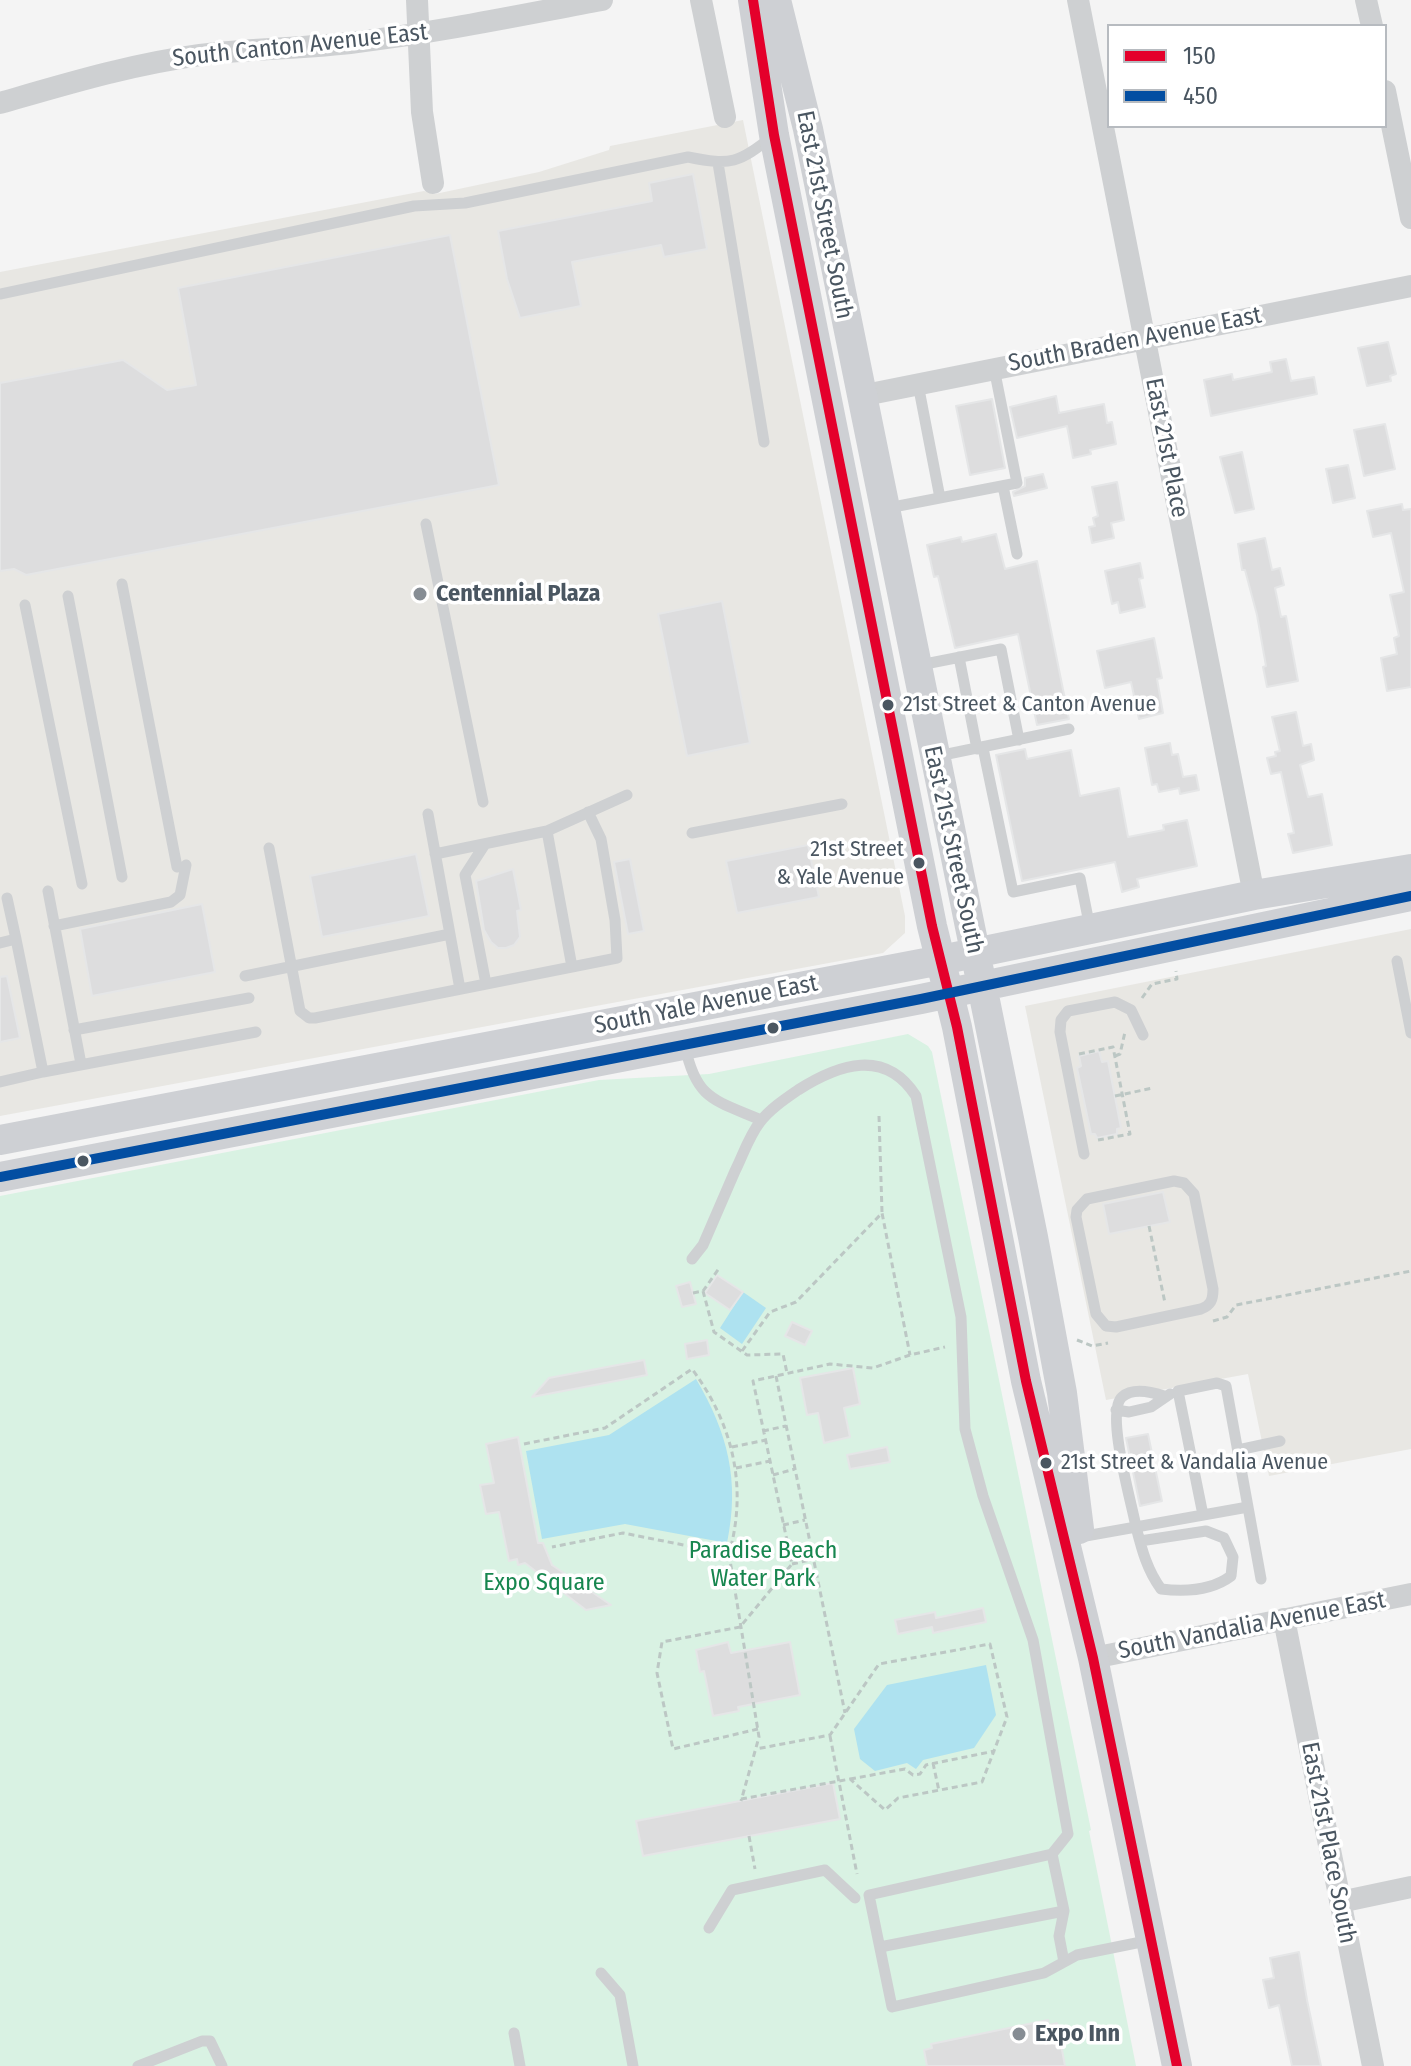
<!DOCTYPE html>
<html>
<head>
<meta charset="utf-8">
<style>
  body { margin:0 }
  #map { position:relative; width:1411px; height:2066px; overflow:hidden; background:#f4f4f4; font-family:"Fira Sans Condensed",sans-serif }
  canvas { display:block }
  .legend { position:absolute; left:1107px; top:24px; width:280px; height:104px; box-sizing:border-box; background:#fff; border:2px solid #b7bbc0; margin:0; padding:10px 14px; list-style:none; font-size:24px; color:#4a5661 }
  .legend li { display:flex; align-items:center; gap:16px; height:40px }
  .legend b { width:40px; border:2px solid #b7bbc0 }
</style>
</head>
<body>
<div id="map">
<canvas width="1411" height="2066"></canvas>
<ul class="legend">
<li><b style="height:10px;background:#e4002b"></b>150</li>
<li><b style="height:10px;background:#034ea2"></b>450</li>
</ul>
</div>
<script>
const ctx = document.querySelector('canvas').getContext('2d');
ctx.lineJoin = 'round';
function fill(path, color) { ctx.fillStyle = color; ctx.fill(path, 'evenodd'); }
function trace(path, color, width, dash) { ctx.strokeStyle = color; ctx.lineWidth = width; ctx.lineCap = dash ? 'butt' : 'round'; ctx.setLineDash(dash || []); ctx.stroke(path); }
function drawText(font, color, halo, rows, align = 'center') {
  ctx.font = font + ' "Fira Sans Condensed",sans-serif'; ctx.lineWidth = 7; ctx.setLineDash([]); ctx.textBaseline = 'middle'; ctx.strokeStyle = halo; ctx.fillStyle = color; for (const [text, x, y, turn = 0] of rows) {
    ctx.save(); ctx.translate(x, y); ctx.rotate((+turn || 0) * Math.PI / 180); ctx.textAlign = isNaN(turn) ? turn : align; if (halo) ctx.strokeText(text, 0, 0); ctx.fillText(text, 0, 0); ctx.restore();
  }
}
const commercial = new Path2D(`
  M743,120l162,796v17l-22,20 -883,163v-844l424,-81 11,3 104,-22 70,-22 1,-4z
  M1411,929v520l-142,27 -21,-102 -142,26 -81,-394z`);
const green = new Path2D(`
  M908,1034l20,12 4,6 159,778 -2,1 47,235h-1136v-870l599,-116 110,-6z`);
const water = new Path2D(`
  M743,1292l23,16 -24,36 -22,-16z
  M696,1379c32,54 44,102 31,164l-102,-19 -83,15 -16,-88 83,-16z
  M986,1665l10,50 -22,33 -51,12 -7,9 -9,-6 -32,8 -15,-12 -6,-30 33,-44z`);
const building = new Path2D(`
  M693,174l14,75 -43,8 -3,-12 -89,17 9,44 -61,12 -13,-39 -9,-48 154,-30 -3,-18z
  M450,235l49,250 -473,90 -12,-6 -14,2v-188l123,-23 44,30 29,-5 -18,-97z
  M1388,342l8,32 -6,2 1,5 -24,5 -9,-38z
  M1286,359l5,22 23,-4 3,17 -106,22 -7,-36 28,-6 1,6 39,-8 -2,-10z
  M1056,396l3,17 45,-9 3,19 5,-1 4,22 -26,6 1,4 -18,4 -6,-32 -50,12 -7,-31z
  M992,399l13,69 -35,7 -14,-69z
  M1385,424l10,45 -31,7 -10,-46z
  M1242,452l12,57 -19,4 -15,-56z
  M1348,465l7,33 -22,5 -7,-34z
  M1043,474l4,14 -33,8 -1,-4 12,-6v-8z
  M1117,482l7,38 -13,3 3,15 -22,5 -3,-16 6,-1 -2,-8 5,-2 -6,-29z
  M1402,504l1,6 8,-1v178l-24,4 -6,-33 16,-4 -3,-16 5,-2 -9,-41 14,-3 -13,-59 -18,4 -6,-26z
  M996,534l9,35 32,-8 32,158 -32,6 -19,-91 -63,14 -17,-72 -4,1 -7,-32 34,-8 1,5z
  M1265,538l7,32 8,-2 4,17 -9,3 6,29 5,-1 12,65 -31,6 -4,-20 3,-1 -9,-51 -12,-45h-3l-4,-26z
  M1140,563l3,15 -4,1 6,28 -25,6 -2,-11 -6,2 -7,-33z
  M722,601l28,142 -63,13 -29,-142z
  M1154,638l8,40 -5,1 6,34 -24,6 -8,-37 -26,6 -8,-37z
  M1296,712l7,34 8,-2 3,16 -14,5 8,32 14,-3 10,51 -39,8 -5,-19 6,-1 -13,-61 -10,2 -4,-16 9,-2 -1,-4 5,-1 -8,-34z
  M1170,743l2,12 6,-1 5,23 13,-2 3,15 -19,4 -1,-6 -20,4 -2,-8 -5,1 -7,-37z
  M1025,749l2,10 44,-9 9,46 39,-8 9,49 36,-7 -1,-5 24,-5 10,46 -60,13 2,8 -17,5 -7,-30 -93,19 -26,-126z
  M808,845l11,52 -82,16 -11,-52z
  M416,854l13,62 -107,21 -12,-61z
  M630,859l14,72 -16,3 -14,-72z
  M513,869l8,41 -4,1 3,26 -6,8 -8,3h-8l-7,-6 -7,-12 -8,-49z
  M202,904l13,68 -123,24 -12,-67z
  M7,976l13,62 -20,4v-65z
  M1099,1051l3,11 6,-1 13,67 -4,1v5l-20,4 -2,-4h-4l-14,-66 4,-2 -2,-10z
  M1163,1192l7,30 -61,12 -6,-30z
  M717,1275l26,17 -13,18 -25,-17z
  M690,1282l6,22 -14,3 -6,-21z
  M792,1322l20,9 -7,14 -20,-9z
  M707,1340l2,15 -22,4 -2,-15z
  M644,1360l3,15 -115,22 17,-19z
  M853,1368l7,36 -16,4 6,29 -26,6 -6,-30 -11,2 -7,-37z
  M1148,1434l14,67 -22,5 -14,-68z
  M518,1437l20,106h5l9,22 59,40 -25,5 -61,-47 -7,2 -1,-6 -8,2 -10,-49 -13,2 -6,-29 14,-2 -8,-39z
  M887,1447l3,15 -40,7 -3,-14z
  M983,1608l3,14 -53,11 -1,-6 -34,7 -3,-14 40,-8 1,6z
  M728,1642l3,11 59,-11 10,53 -62,12 1,4 -26,5 -9,-45 -4,1 -4,-22z
  M833,1783l7,36 -197,37 -7,-35z
  M1299,1952l8,48 14,66h-29l-13,-61 -10,3 -6,-28 11,-2 -4,-20z
  M1048,2020l1,5 8,-2 8,43h-138l-3,-16 8,-2 -1,-4z`);
const path = new Path2D(`
  M1142,998l10,-14 25,-5 -1,-8
  M1079,1054l34,-7 17,87 -32,6
  M1115,1056l5,-2 5,-22
  M1115,1096l38,-8
  M879,1116l3,96
  M1149,1226l16,77
  M703,1291l11,41 33,23 36,-1 4,19
  M693,1293l10,-2 17,-24
  M1213,1321l14,-4 9,-12 175,-34
  M1077,1340l15,6 16,-3
  M742,1351l28,-39 26,-10 86,-89 28,142
  M776,1376l69,337
  M763,1431l23,-5
  M524,1444l81,-16 87,-59c41,55 56,118 37,185l-106,-21 -71,14
  M732,1447l34,-7
  M736,1468l34,-7
  M773,1475l22,-6
  M783,1525l22,-5
  M729,1554l30,183 -18,64
  M792,1564l22,-5
  M758,1729l-85,20 -16,-76 5,-31 78,-15 52,-63 -39,-183 77,-17 43,4 37,-13 35,-8
  M830,1736l27,138
  M933,1763l6,28
  M850,1779l55,-10 8,6 7,-1 6,-9 69,-14
  M741,1799l109,-20 35,31 13,-12 84,-16 25,-65 -17,-73 -111,20 -49,71 -74,14
  M749,1836l6,33`);
const service = new Path2D(`
  M718,163l46,279
  M0,294l414,-88 51,-3 223,-46c44,9 50,6 85,-21
  M918,384l22,114
  M1003,486l14,68
  M888,508l129,-25 -23,-115
  M426,524l57,278
  M122,584l55,283
  M68,596l54,281
  M25,605l57,279
  M959,657l18,92
  M920,665l81,-16 18,91
  M983,748l30,144 67,-14 10,50
  M938,756l131,-27
  M428,814l32,175
  M547,831l25,136
  M692,833l150,-29
  M485,844l-20,31 21,109
  M269,848l31,163 9,7h6l302,-60 -2,-38 -14,-81 -13,-27
  M435,854l112,-23 80,-36
  M48,891l33,173
  M7,898l9,41
  M54,926l117,-24 9,-7 6,-30
  M0,943l16,-4 27,133 -43,10
  M1397,961l14,72
  M245,976l205,-42
  M74,1030l175,-32
  M685,1046c11,54 30,54 76,74
  M43,1072l213,-40
  M1084,1154l-24,-122 1,-12 7,-9 47,-9 16,8 12,25
  M1174,1181l10,2 10,11 19,95c0,11 -2,16 -12,20l-85,18 -10,-1 -10,-12 -20,-97 1,-7 10,-11z
  M692,1259l11,-14c11,-25 21,-49 32,-74 8,-16 14,-35 25,-49 10,-13 25,-23 38,-32 41,-26 87,-42 118,6l45,221 4,112 18,67 50,144 35,194 -16,20
  M1116,1410l13,2 22,-5 19,-13
  M1238,1450l42,-9
  M1248,1507l13,72
  M1080,1537l168,-30 -22,-121 -9,-3 -39,8 25,124
  M1140,1541l66,-10 18,7 9,19 -2,19c-20,15 -45,16 -70,13 -14,-19 -19,-39 -25,-62 -4,-23 -31,-115 -14,-130 11,-10 30,-5 42,-1
  M709,1928l23,-38 93,-20 30,28
  M880,1947l184,-36
  M1064,1962l-5,-26 5,-25 -12,-57 -183,41 23,112 152,-34c11,-6 22,-12 33,-18l74,-15
  M601,1973l19,22 13,71
  M514,2033l6,33
  M138,2066l64,-25h8l12,25`);
const minor = new Path2D(`
  M417,0l5,112 11,71
  M701,0l24,117
  M1078,0l176,895
  M1366,0l6,26
  M1385,91l26,127
  M0,103c66,-19 132,-39 200,-48 52,-7 105,-6 157,-13 83,-10 164,-27 245,-42
  M860,396l551,-110
  M1284,1619l89,447
  M1093,1658l318,-64
  M1340,1902l71,-15`);
const secondary = new Path2D(`
  M753,0l21,135 158,791 25,101 69,354 67,277 84,408
  M776,0l32,129 225,1108 29,156 17,136
  M0,1140l941,-180 313,-65 157,-26
  M0,1177l921,-178 490,-103`);
const bus1 = new Path2D(`
  M753,0l21,135 158,791 25,101 69,354 67,277 84,408`);
const bus2 = new Path2D(`
  M0,1177l921,-178 490,-103`);
const markers = [
  [420,594,8,"#868d94"],
  [888,705,7,"#4a5661"],
  [919,863,7,"#4a5661"],
  [773,1028,7,"#4a5661"],
  [83,1161,7,"#4a5661"],
  [1046,1463,7,"#4a5661"],
  [1019,2034,8,"#868d94"]
];
const busNames = [
  ["21st Street & Canton Avenue",903,705],
  ["21st Street",904,850,"right"],
  ["& Yale Avenue",904,878,"right"],
  ["21st Street & Vandalia Avenue",1061,1463]
];
const streetNames = [
  ["South Canton Avenue East",300,46,-6],
  ["East 21st Street South",824,215,79],
  ["South Braden Avenue East",1135,340,-11],
  ["East 21st Place",1166,448,79],
  ["East 21st Street South",953,850,78],
  ["South Yale Avenue East",706,1005,-11],
  ["South Vandalia Avenue East",1252,1626,-11],
  ["East 21st Place South",1328,1843,79]
];
const poiNames = [
  ["Centennial Plaza",436,594],
  ["Expo Inn",1035,2034]
];
const parkNames = [
  ["Paradise Beach",763,1551],
  ["Water Park",763,1579],
  ["Expo Square",544,1583]
];
fill(commercial, '#e8e7e3');
fill(green, '#d9f2e3');
fill(water, '#aee2f0');
fill(building, '#ddddde');
trace(building, '#e5e6e7', 2);
trace(path, '#bcc7c4', 3, [6, 4]);
trace(service, '#ced0d2', 11);
trace(minor, '#ced0d2', 22);
trace(secondary, '#ced0d4', 30);
trace(bus1, '#e4002b', 10);
trace(bus2, '#034ea2', 10);
for (const [x, y, r, color] of markers) { const dot = new Path2D(); dot.arc(x, y, r, 0, 2 * Math.PI); ctx.fillStyle = color; ctx.fill(dot); trace(dot, '#fff', 3); }
drawText('22px', '#4a5661', '#fff', busNames, 'left');
drawText('24px', '#4a5661', '#fff', streetNames);
drawText('bold 24px', '#4a5661', '#fff', poiNames, 'left');
drawText('24px', '#17864f', '#fff', parkNames);
</script>
</body>
</html>
